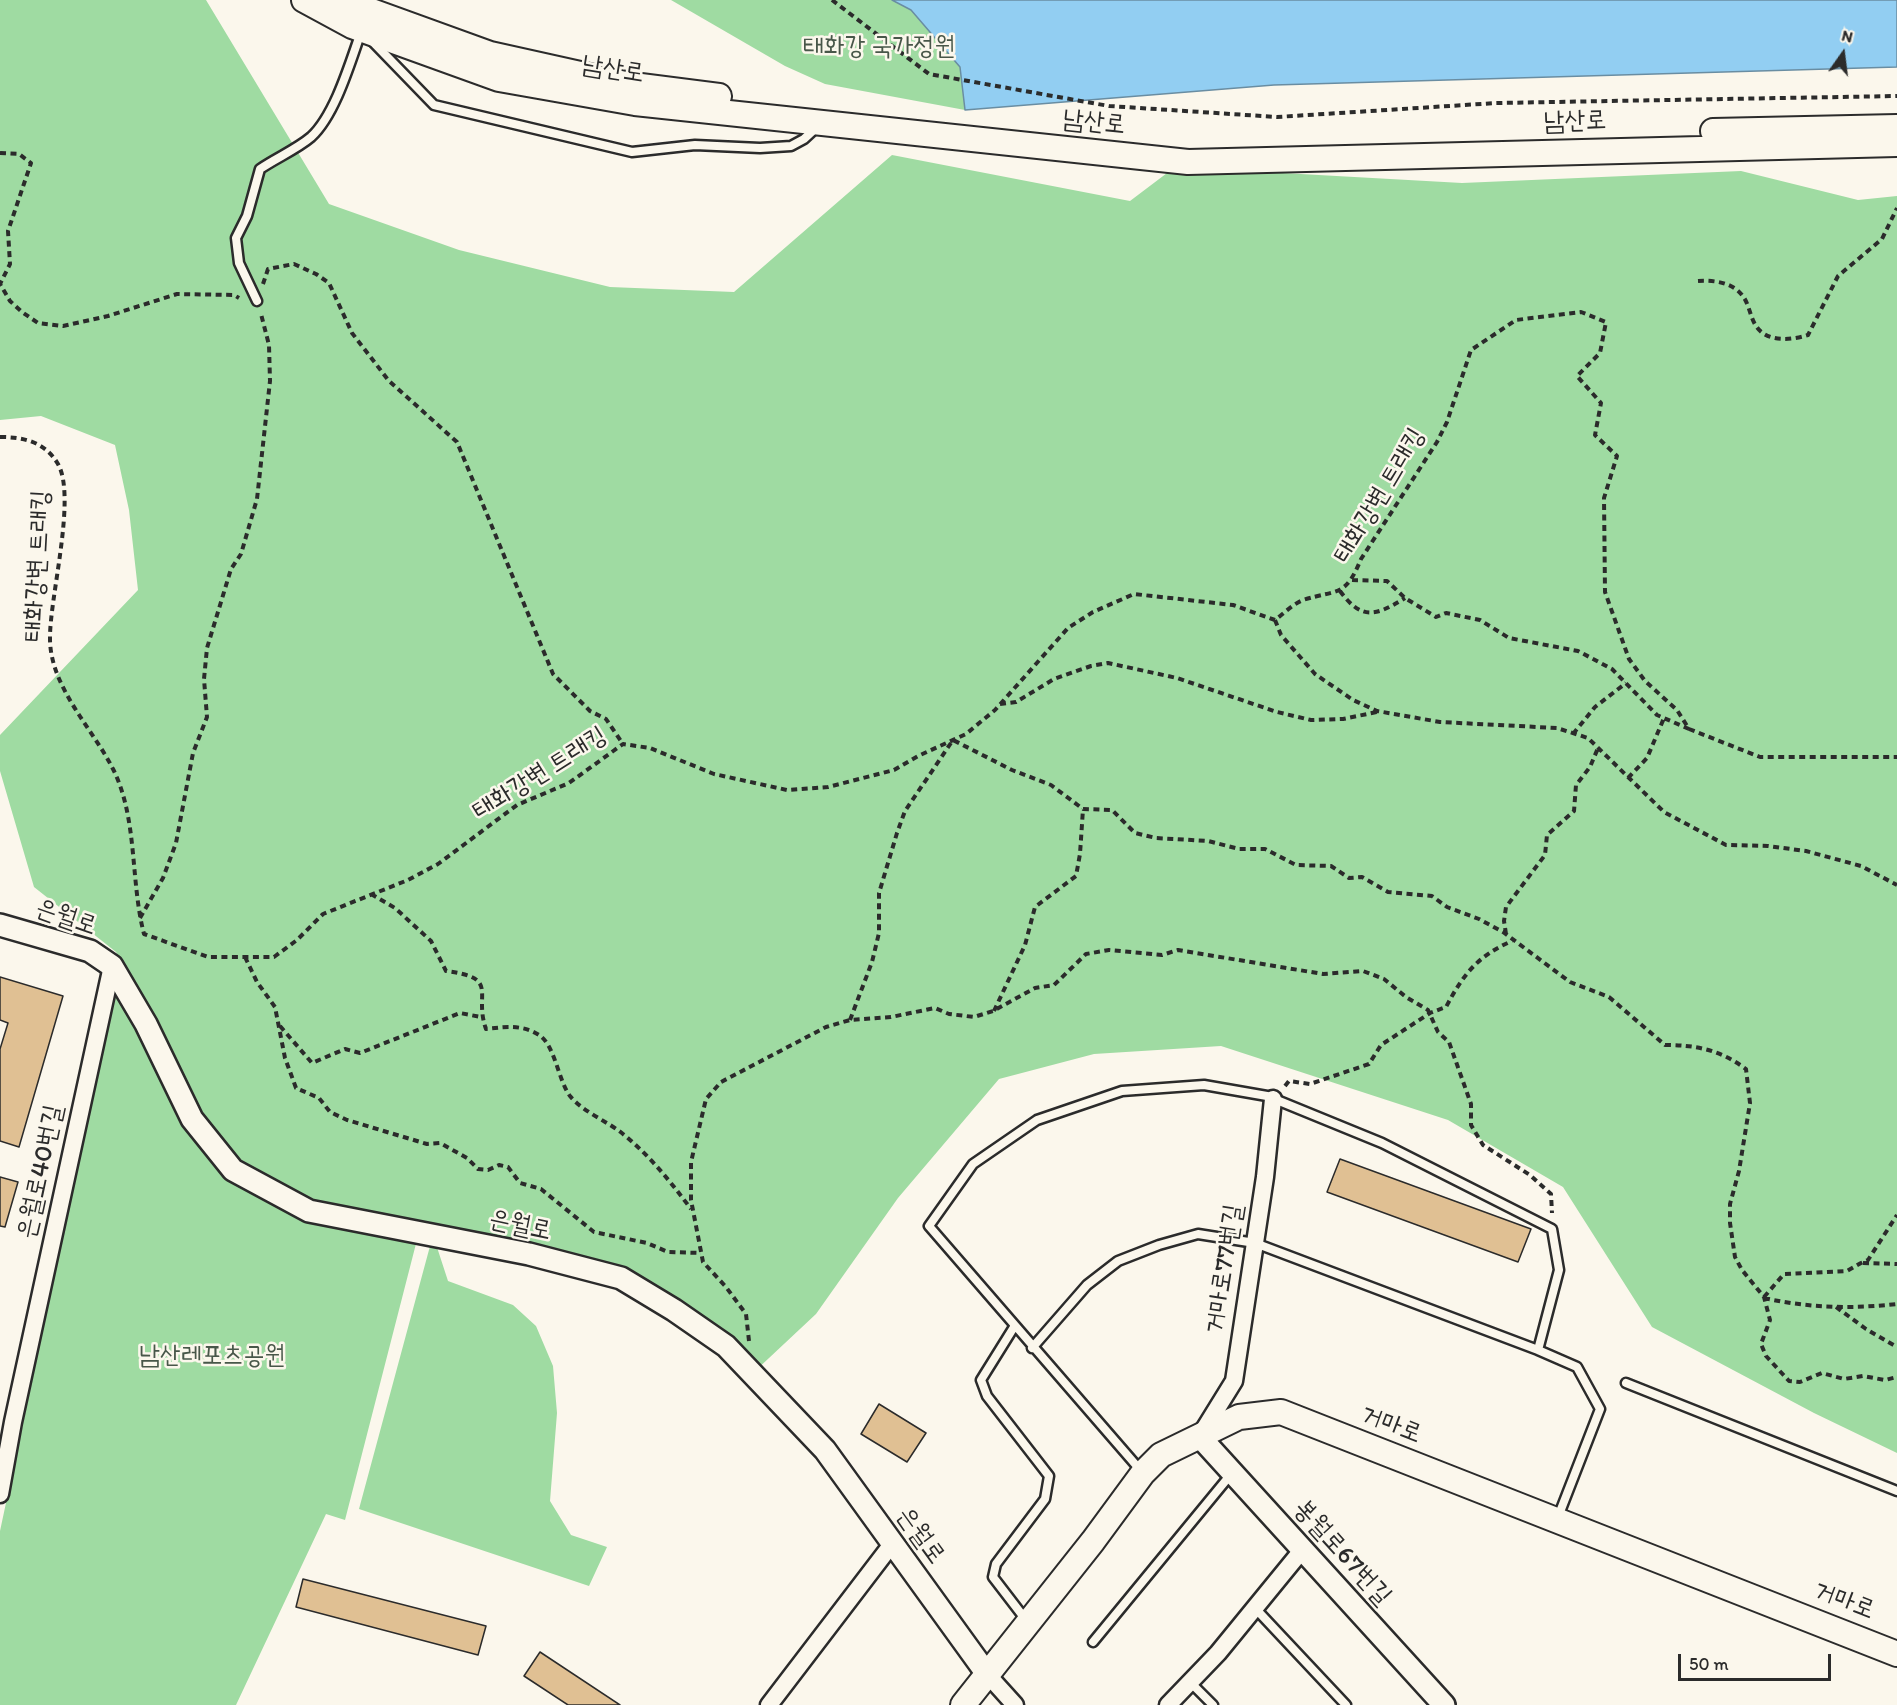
<!DOCTYPE html>
<html>
<head>
<meta charset="utf-8">
<style>
  body { margin:0 }
  #map { position:relative; width:1897px; height:1705px; overflow:hidden; background:#fbf7ec; font-family:Itim,sans-serif }
  canvas { display:block }
  .north { position:absolute; left:1813px; top:24px; width:60px; height:60px; -webkit-text-stroke:4px #fbf7ec; paint-order:stroke; rotate:14deg; font-size:16px; font-weight:700; line-height:24px; text-align:center; color:#2b2b2b }
  .north::after { content:''; display:block; margin:auto; width:21px; height:27px; background:#2b2b2b; clip-path:polygon(50% 0,100% 100%,50% 72%,0 100%) }
  .scale { position:absolute; left:1678px; top:1654px; width:153px; height:27px; box-sizing:border-box; border:3px solid #2b2b2b; border-top:0; padding-left:8px; font-size:18px; line-height:21px; white-space:nowrap; color:#2b2b2b; -webkit-text-stroke:4px #fbf7ec; paint-order:stroke }
</style>
</head>
<body>
<div id="map">
<canvas width="1897" height="1705"></canvas>
<div class="north">N</div>
<div class="scale">50 m</div>
</div>
<script>
const ctx = document.querySelector('canvas').getContext('2d');
ctx.lineJoin = 'round';
function fill(path, color) { ctx.fillStyle = color; ctx.fill(path, 'evenodd'); }
function trace(path, color, width, dash) { ctx.strokeStyle = color; ctx.lineWidth = width; ctx.lineCap = dash ? 'butt' : 'round'; ctx.setLineDash(dash || []); ctx.stroke(path); }
function drawText(font, color, halo, rows, align = 'center') {
  ctx.font = font + ' Itim,"Poor Story",sans-serif'; ctx.lineWidth = 5; ctx.setLineDash([]); ctx.textBaseline = 'middle'; ctx.strokeStyle = halo; ctx.fillStyle = color; for (const [text, x, y, turn = 0] of rows) {
    ctx.save(); ctx.translate(x, y); ctx.rotate((+turn || 0) * Math.PI / 180); ctx.textAlign = isNaN(turn) ? turn : align; if (halo) ctx.strokeText(text, 0, 0); ctx.fillText(text, 0, 0); ctx.restore();
  }
}
const green = new Path2D(`
  M0,0h206l123,204 130,46 151,37 124,5 158,-137 238,46 45,-34 287,16 279,-12 117,29 39,-4v1257l-83,-40 -162,-86 -89,-140 -115,-67 -227,-74 -127,8 -95,25 -101,119 -82,116 -63,59 -129,-107 -248,-52 -67,-3 110,21 -74,288 -19,-6 -90,191h-236v-174l118,-554 112,189 -114,-214 -82,-65 -34,-116v-36l138,-145 -9,-80 -14,-65 -74,-29 -41,4z
  M671,0h221l19,10 50,57 4,43 -140,-26 -40,-18z
  M433,1235l15,46 65,24 23,21 17,40 4,47 -7,88 21,34 36,12 -18,39 -230,-77z`);
const water = new Path2D(`
  M892,0h1005v67l-623,18 -309,25 -5,-43 -49,-57z`);
const building = new Path2D(`
  M0,977l63,19 -44,151 -19,-6v-92l8,-26 -8,-3z
  M1340,1159l191,70 -13,33 -191,-70z
  M0,1177l18,5 -13,45 -5,-1z
  M879,1404l47,29 -19,29 -46,-28z
  M303,1579l183,47 -8,29 -182,-48z
  M540,1652l80,53h-52l-44,-29z`);
const path = new Path2D(`
  M832,0l97,74 180,32 168,11 219,-14 401,-7
  M0,153l19,1 12,9 -23,68 2,33 -10,20 10,17 12,11 16,11 25,3 45,-10 69,-22 57,1 5,3
  M1698,281c15,-1 34,1 44,14 7,8 8,22 14,31 11,17 36,14 52,9l30,-59 44,-37 15,-31
  M263,284l5,-15 26,-5 22,10 13,9 23,50 37,48 68,61 96,232 37,37 16,8 17,25
  M0,437c24,0 45,5 58,27 19,34 -9,135 -8,176 1,48 43,89 63,129 25,50 17,111 31,165l64,23h66l23,-17 26,-26 85,-34 30,-16 79,-59 52,-22 54,-39 27,4 64,26 73,16 41,-3 66,-17 24,-14 48,-22 29,-24 73,-82 25,-16 41,-18 99,11 42,15c8,-6 18,-16 28,-20 35,-11 42,-2 58,-41l76,-117 10,-20 24,-72 45,-30 65,-8 25,10 -6,31 -23,23 24,27 -6,32 22,21 -13,42 1,94 24,67 16,22 32,29 12,19 71,28h137
  M1352,580l35,1 18,17 31,19 10,-4 34,7 29,18 69,13 34,18 45,46 32,14
  M1340,591c22,30 36,25 65,7
  M1275,620l6,15 34,39 38,26 24,11 63,11 117,6 31,10 76,74 62,33 42,1 38,5 55,15 36,19
  M1000,704l16,-2 38,-23 37,-13 17,-3 69,15 100,34 34,8 32,-1 34,-7
  M1573,734l22,-27 31,-24
  M1628,778l19,-20 17,-40
  M371,894l24,14 36,33 15,30c55,7 27,22 40,58 19,-2 36,-5 53,6 16,10 19,45 31,61 13,16 37,25 53,38 27,22 47,47 68,75
  M140,918l23,-40 13,-35 17,-90 14,-36 -3,-38 3,-31 24,-79 10,-15 16,-55 13,-118 -1,-36 -8,-31
  M1506,934l-2,-13 2,-14 39,-52 2,-20 27,-24 2,-26 14,-18 8,-19
  M245,957l12,25 18,25 10,51 11,30 23,10 11,14 17,8 80,24 13,-1 27,15 11,11 10,1 11,-5 9,2 12,16 21,6 53,43 53,11 21,9 33,1
  M994,1011l31,-66 10,-38 41,-31 4,-22 3,-45
  M850,1020l22,-58 7,-29v-40l18,-60 8,-22 48,-71 59,30 39,15 32,24 29,1 23,23 21,5 52,3 31,8h26l31,16 35,1 18,12 13,-1 26,15 44,4 15,11 32,12 24,13 67,50 39,15 56,48c32,0 55,5 81,24l4,34 -11,68 -9,33v19l5,34 7,13 22,27 6,23 -9,24 5,12 23,25 11,1 22,-9 22,6 19,-3 22,4 12,-3
  M280,1026l32,37 33,-14 15,4 100,-40 21,4
  M1285,1086l4,-5 21,3 59,-20 12,-19 49,-32 16,-6c17,-32 31,-51 66,-66
  M1863,1263l34,1
  M1764,1297l20,-23 63,-3 14,-8 7,-3 29,-45
  M1764,1298c44,10 89,11 133,6
  M1836,1307l30,22 31,18
  M749,1341l-3,-27 -20,-27 -23,-25 -12,-62v-38l15,-63 15,-17 105,-55 24,-7 41,-3 44,-9 14,6 25,3 19,-6 42,-23 19,-3 32,-31 23,-4 53,5 16,-5 145,24 40,-3 21,8 22,18 22,13 10,22 11,10 22,62v21l12,20 47,30 21,19 1,19`);
const service = new Path2D(`
  M372,41l62,64 198,47 63,-7 65,3 31,-2 13,-7 14,-13
  M257,301l-18,-38 -3,-25 11,-22 13,-47c16,-11 37,-20 51,-32 24,-22 39,-74 50,-105
  M1014,1327l-33,53 6,16 62,80 -4,23 -49,65 -3,13 33,43
  M1032,1348l55,-63 31,-24 41,-16 39,-11 57,9 283,107
  M1626,1383l271,108
  M1142,1472l-213,-246 44,-62 64,-44 85,-29 82,-6 63,11 115,47 170,86 7,41 -21,80 39,17 23,42 -42,108
  M1254,1607l92,98
  M1093,1642l139,-169
  M1191,1683l22,22`);
const minor = new Path2D(`
  M1200,1436l34,-55 31,-204 8,-78
  M0,1494l13,-72 99,-456
  M987,1674l28,31
  M769,1705l123,-161
  M1168,1705l50,-52 85,-104`);
const tertiary = new Path2D(`
  M0,925l90,26 22,15 34,58 46,95 41,51 76,41 220,43 92,24 53,32 52,36 99,104 162,224
  M1200,1437l244,268`);
const secondary = new Path2D(`
  M304,0l48,26 147,53 136,24 553,59 709,-18
  M341,0l149,54 135,30 94,12
  M1713,131l184,-4
  M963,1705l130,-164 50,-68 18,-18 78,-38 42,-5 616,242`);
const parkNames = [
  ["태화강 국가정원",879,47],
  ["남산레포츠공원",212,1356]
];
const streetNames = [
  ["남산로",613,70,9],
  ["남산로",1575,122,-2],
  ["남산로",1094,123,6],
  ["태화강변 트래킹",1380,496,-59],
  ["태화강변 트래킹",38,566,-87],
  ["태화강변 트래킹",540,774,-32],
  ["은월로",66,918,19],
  ["은월로40번길",41,1172,-78],
  ["은월로",520,1226,12],
  ["거마로77번길",1225,1269,-81],
  ["거마로",1391,1425,21],
  ["은월로",920,1536,54],
  ["봉월로67번길",1342,1553,48],
  ["거마로",1844,1601,21]
];
fill(green, '#9fdba2');
fill(water, '#92cef2');
trace(water, '#698da2', 1.5);
fill(building, '#e0c093');
trace(building, '#2b2b2b', 1.5);
trace(service, '#2b2b2b', 13);
trace(minor, '#2b2b2b', 21);
trace(tertiary, '#2b2b2b', 26);
trace(secondary, '#2b2b2b', 28);
trace(path, '#2b2b2b', 4, [6, 4.5]);
trace(service, '#fbf7ec', 8);
trace(minor, '#fbf7ec', 16);
trace(tertiary, '#fbf7ec', 21);
trace(secondary, '#fbf7ec', 24);
drawText('26px', '#485749', '#fbf7ec', parkNames);
drawText('26px', '#2b2b2b', '#fbf7ec', streetNames);
</script>
</body>
</html>
